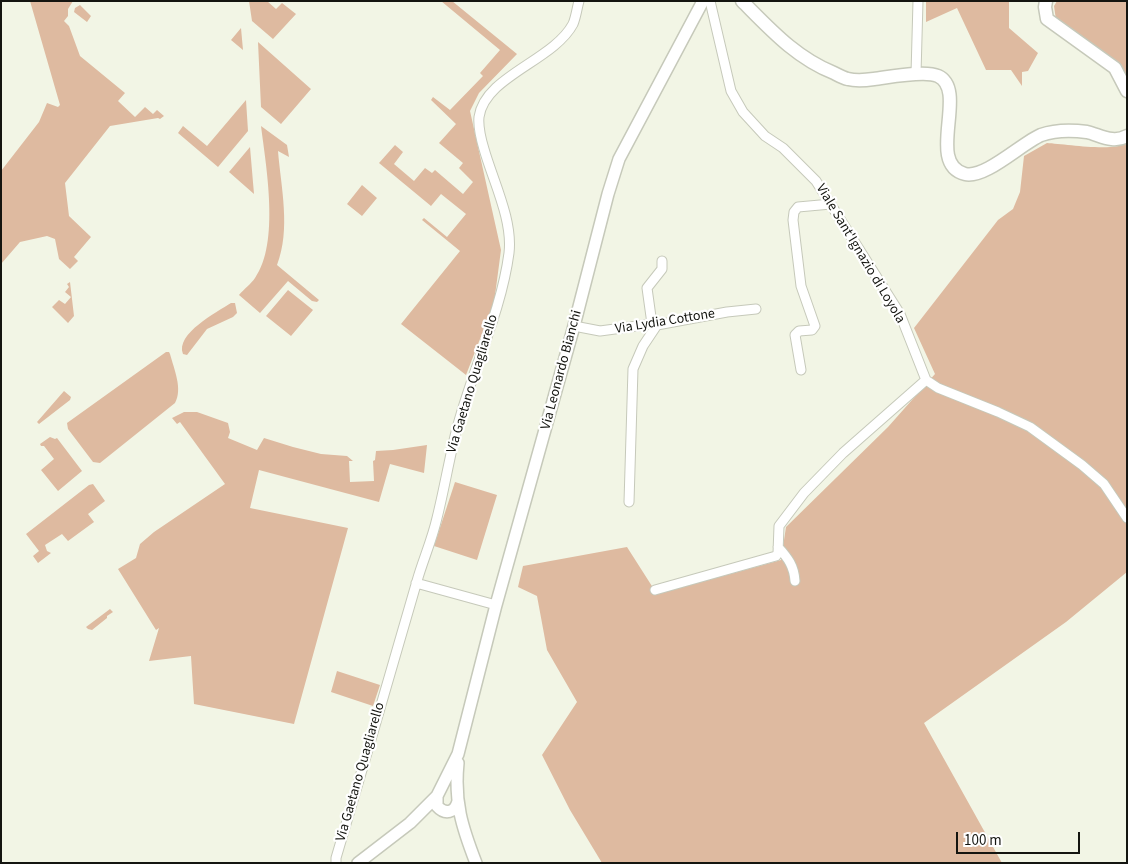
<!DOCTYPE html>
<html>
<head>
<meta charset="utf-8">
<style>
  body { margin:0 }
  #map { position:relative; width:1128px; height:864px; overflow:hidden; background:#f2f5e5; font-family:"Source Sans 3",sans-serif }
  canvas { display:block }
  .frame { position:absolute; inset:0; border:2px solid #141510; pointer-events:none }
  .scale { position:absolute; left:956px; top:832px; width:124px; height:22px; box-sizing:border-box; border:2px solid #141510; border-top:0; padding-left:6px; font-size:15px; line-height:18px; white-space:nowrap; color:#141510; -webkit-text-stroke:4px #fff; paint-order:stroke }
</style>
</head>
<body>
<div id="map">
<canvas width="1128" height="864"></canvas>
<div class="frame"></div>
<div class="scale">100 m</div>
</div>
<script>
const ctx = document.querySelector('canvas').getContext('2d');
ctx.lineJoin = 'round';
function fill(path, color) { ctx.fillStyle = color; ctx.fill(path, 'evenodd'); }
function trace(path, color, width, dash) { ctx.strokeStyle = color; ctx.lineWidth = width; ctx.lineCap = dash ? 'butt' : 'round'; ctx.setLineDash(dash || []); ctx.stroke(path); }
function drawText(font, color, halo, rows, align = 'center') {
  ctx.font = font + ' "Source Sans 3",sans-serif'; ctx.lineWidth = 4.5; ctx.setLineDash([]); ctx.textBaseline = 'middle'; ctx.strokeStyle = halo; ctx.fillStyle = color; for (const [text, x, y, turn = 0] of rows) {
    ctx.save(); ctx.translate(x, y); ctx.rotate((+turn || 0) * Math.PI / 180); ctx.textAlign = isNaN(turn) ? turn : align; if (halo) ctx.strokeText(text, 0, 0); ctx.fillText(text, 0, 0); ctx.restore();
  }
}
const green = new Path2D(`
  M30,1h43l-5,8v7l-4,5 5,5 11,30 45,37 -7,8 17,16 10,-10 8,7 4,-4 7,6 -4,3 -2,-1 -48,8 -45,57 4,33 22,21 -17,20 4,4 -8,8 -11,-10 -4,-20 -8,-3 -27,6 -19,22v-93l38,-49 8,-19 11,4 2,-2z
  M249,1h18l9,8 6,-6 14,11 -23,25 -21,-18z
  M441,1h11l65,53 -38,39 -9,18 31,139 -7,53 -28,72 -65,-51 59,-73 -38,-31 2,-2 23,19 19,-23 -25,-20 -10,12 -52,-43 16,-18 8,7 -9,12 20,17 11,-13 7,5 3,-3 28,24 10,-12 -14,-14 4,-5 -24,-20 17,-19 -25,-24 2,-3 17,13 33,-34 -3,-3 20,-23z
  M926,1h83v27l29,25 -10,18 -6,1v14l-11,-16h-25l-29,-62 -31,14z
  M1057,1h70v80l-71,-61 -2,-14z
  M80,5l11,11 -4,6 -13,-10 1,-4z
  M241,28l2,22 -12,-10z
  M258,42l53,47 -30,35 -20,-17z
  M246,100l2,31 -30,36 -40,-34 5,-7 24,20z
  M261,126l26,19 2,12 -11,-6c3,37 13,78 -1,114l42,35 -2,2 -5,-1 -24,-20 -28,32 -21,-18c5,-6 12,-11 16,-17 25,-35 11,-112 6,-152z
  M1047,143c17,1 67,9 80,0v429l-61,50 -142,101 78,140h-400l-32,-53 -28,-55 35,-53 -30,-52 -10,-54 -19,-9 5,-21 104,-19 30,47 124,-34 5,-33 102,-100 47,-53 -21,-46 84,-108 15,-11 7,-17 4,-36z
  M250,147l4,47 -25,-22z
  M362,185l15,13 -15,18 -15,-12z
  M70,282l4,34 -6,7 -16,-16 7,-7 6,4 6,-7 -6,-5 4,-5 -2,-3z
  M288,290l25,20 -22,26 -25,-20z
  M231,303h4l2,10 -4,4 -26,12 -20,26 -4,-1c-8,-20 34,-42 48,-51z
  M166,352h3l1,2c4,15 13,35 5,49l-75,60 -7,-1 -25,-33 -1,-6z
  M64,391l7,6 -1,3 -31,24 -2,-2z
  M184,412h13l31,11 2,9 -2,6 29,12 7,-12 29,9 28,7 26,2 6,5h-4l1,21 24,-1 -1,-20 2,-1 1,-9 17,-1 34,-5 -3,28 -34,-9 -11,38 -120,-32 -9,38 98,20 -54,196 -100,-20 -3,-48 -42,5 10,-33 -3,2 -38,-61 18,-11 4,-14 14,-12 71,-48 -45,-62 -3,2 -5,-6z
  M50,437l5,2 2,-1 25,33 -24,20 -17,-21 13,-11 -10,-13h-3l-1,-2z
  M455,482l42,13 -20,65 -43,-14z
  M93,484l12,17 -17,13 6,8 -26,19 -6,-7 -17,11 2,6 4,2 -13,10 -5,-7 6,-5 -13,-17 63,-49z
  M110,609l3,3 -6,4v2l-15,12 -4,-1 -2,-2z
  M337,671l43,14 -7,21 -42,-14z`);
const minor = new Path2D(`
  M710,1l21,90 12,21 22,24 18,12 33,33 84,133 26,66 12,8 60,24 32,15 52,38 22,19 23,34
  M916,74l2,-73
  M652,324l-5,-36 15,-19v-8
  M574,326l26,5 52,-7 5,1 70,-13 29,-3
  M801,370l-6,-35 4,-4 13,-1 3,-4 -14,-40 -8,-66 1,-8 4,-5 33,-3
  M629,502l4,-133 10,-23 14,-21
  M778,547c10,11 16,19 17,34
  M416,583l80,22
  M655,590l121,-34 2,-3 1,-27 25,-33 39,-40 83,-73
  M336,863v-5c27,-92 55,-185 81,-277 6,-21 15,-41 20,-63 7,-28 12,-58 19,-86 15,-60 45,-118 53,-179 4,-33 -16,-72 -25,-104 -3,-10 -6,-22 -5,-32 6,-41 74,-56 94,-93 3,-7 4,-16 6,-23`);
const tertiary = new Path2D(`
  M458,763c-4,39 4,64 18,100
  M437,796v10c8,9 18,7 21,-5
  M358,863l52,-40 27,-27 21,-42 38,-149 78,-279 34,-132 11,-35 84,-158`);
const secondary = new Path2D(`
  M742,1c28,28 54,57 92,72 4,2 9,5 14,6 8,2 19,1 26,0 16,-2 51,-9 64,-3 31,14 -13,88 27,98 20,5 57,-31 76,-39 14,-5 31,-5 46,-3 13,3 26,12 40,4
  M1046,1l-1,6 2,12 68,49 12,23`);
const streetNames = [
  ["Viale Sant'Ignazio di Loyola",860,254,59],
  ["Via Lydia Cottone",665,322,-9],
  ["Via Leonardo Bianchi",562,370,-75],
  ["Via Gaetano Quagliarello",473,384,-73],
  ["Via Gaetano Quagliarello",361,772,-74]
];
fill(green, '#debaa0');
trace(minor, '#c6c9ba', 11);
trace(tertiary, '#c6c9ba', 14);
trace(secondary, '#c6c9ba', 15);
trace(minor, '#fff', 9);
trace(tertiary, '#fff', 11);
trace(secondary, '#fff', 12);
drawText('14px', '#141510', '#fff', streetNames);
</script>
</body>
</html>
